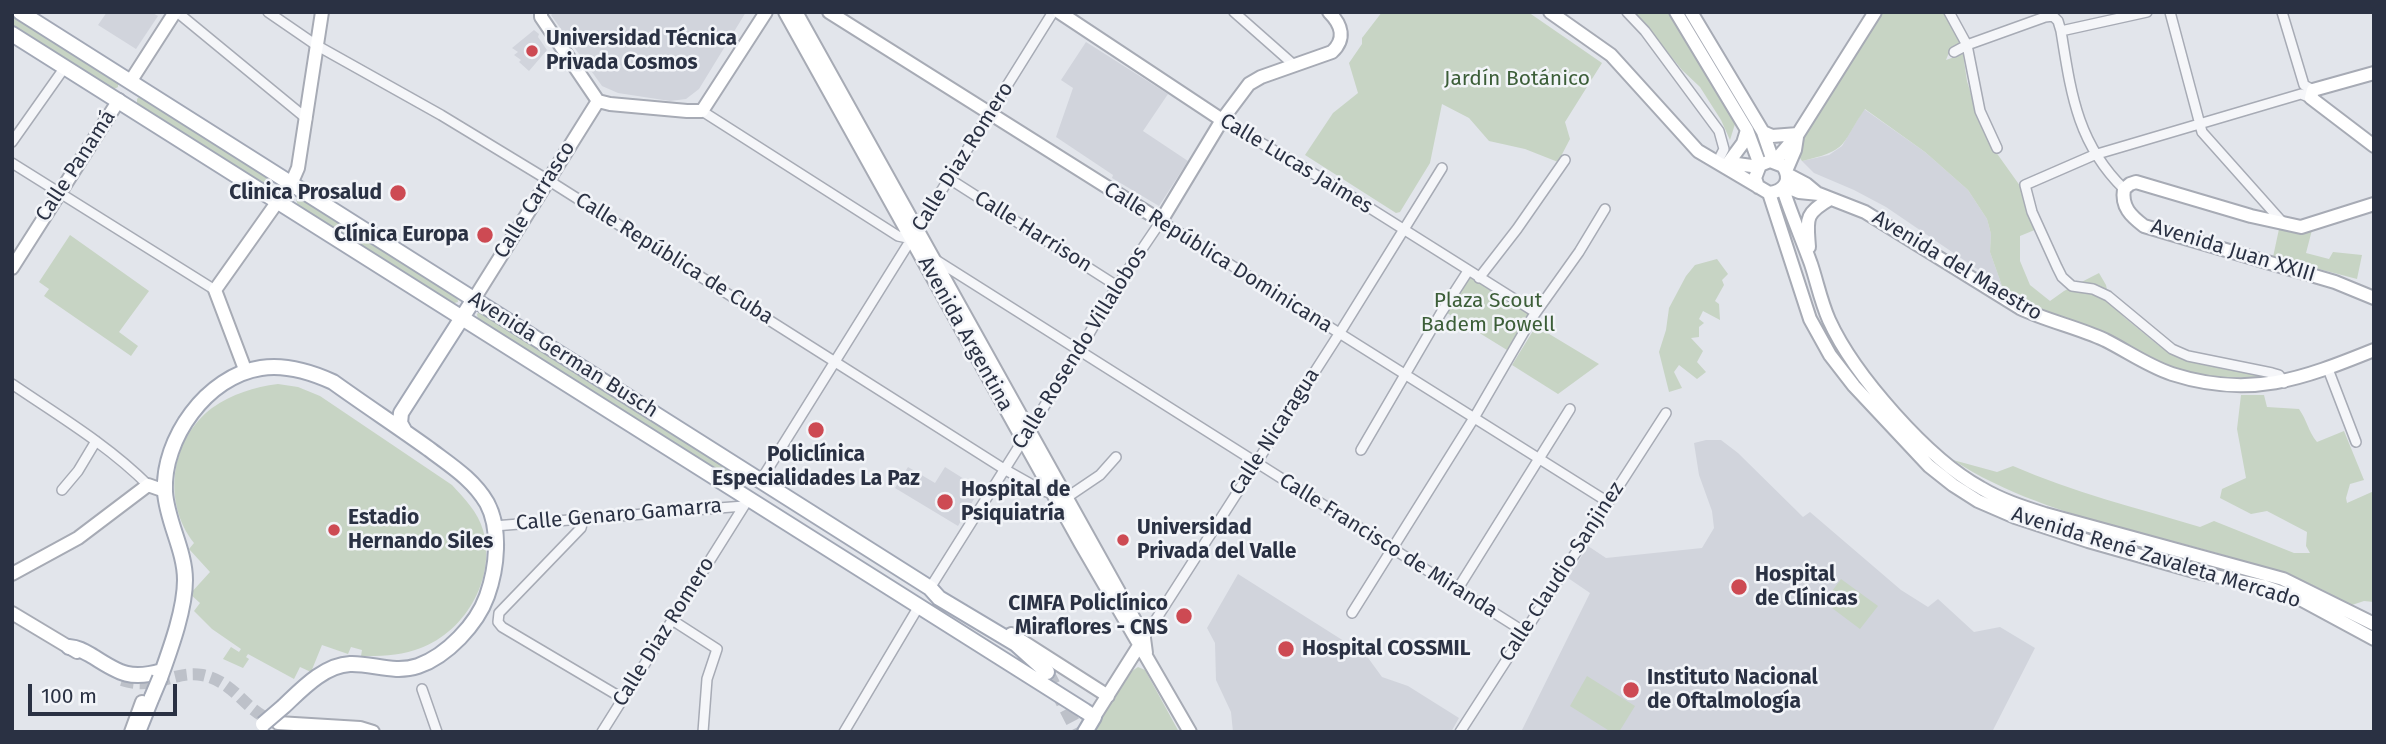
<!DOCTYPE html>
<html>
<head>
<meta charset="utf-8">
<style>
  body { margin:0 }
  #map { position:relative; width:2386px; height:744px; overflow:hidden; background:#e2e5eb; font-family:"Fira Sans",sans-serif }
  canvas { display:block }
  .frame { position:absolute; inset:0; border:14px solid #2a3143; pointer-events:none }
  .scale { position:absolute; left:28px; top:684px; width:149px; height:32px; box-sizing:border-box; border:4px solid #2a3143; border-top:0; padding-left:9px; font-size:21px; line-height:24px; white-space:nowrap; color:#2a3143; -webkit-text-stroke:5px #f2f4f8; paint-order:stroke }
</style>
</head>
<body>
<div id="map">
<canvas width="2386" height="744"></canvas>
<div class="frame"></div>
<div class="scale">100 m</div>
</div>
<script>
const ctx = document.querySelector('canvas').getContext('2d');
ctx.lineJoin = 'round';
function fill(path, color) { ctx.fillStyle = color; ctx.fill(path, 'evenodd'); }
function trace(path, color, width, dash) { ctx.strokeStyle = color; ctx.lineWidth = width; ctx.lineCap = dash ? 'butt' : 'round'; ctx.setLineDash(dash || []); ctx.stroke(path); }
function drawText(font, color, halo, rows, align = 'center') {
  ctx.font = font + ' "Fira Sans",sans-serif'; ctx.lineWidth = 5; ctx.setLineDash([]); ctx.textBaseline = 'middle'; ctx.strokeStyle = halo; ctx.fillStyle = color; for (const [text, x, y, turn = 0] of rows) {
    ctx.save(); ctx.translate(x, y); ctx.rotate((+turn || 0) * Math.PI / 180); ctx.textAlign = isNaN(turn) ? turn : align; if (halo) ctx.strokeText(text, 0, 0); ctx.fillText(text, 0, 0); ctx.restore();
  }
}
const built = new Path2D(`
  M107,12h44l7,4 -22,33 -38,-24z
  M554,12h192l-47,77 -13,10 -16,2 -52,-8 -16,-7 -51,-71z
  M534,30l5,4 -1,3 9,13 -18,21 -10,-9 2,-2 -7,-5 4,-3 -6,-4z
  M1086,42l82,52 -25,37 45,30 -29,45 -47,-28 1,-3 -57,-38 17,-49 -12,-8z
  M1864,109l61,43 43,38 19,29 4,15 -1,18 12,34 -116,-79 -32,-17 -40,-17 -12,-12 27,-6 13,-9z
  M1706,440h15l17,13 65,64 7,-5 91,78 27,17 10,-8 36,33 26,-5 35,21 -43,84h-471l69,-139 -22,-15 20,-32 18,12 96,-10 12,-20 -2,-17 -13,-36 -5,-32z
  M908,467l27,16 10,-16 35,22 -22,37 -63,-38z
  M1238,574l128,81 16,22 26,9 51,32 -8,14h-218l-2,-20 -15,-32 -1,-37 -8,-15z`);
const green = new Path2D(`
  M1382,12h146l74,51 -37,59 5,17 -12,23 -33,-13 -36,-8 -20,-23 -27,-14 -12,59 -30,49 -4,1 -91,-58 28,-42 25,-20 -9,-30 13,-19v-6z
  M1635,12h35l61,103 4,9 -5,16 -9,-20 -21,-33 -18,-17z
  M1877,12h67l17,31 -11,7 -4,10 17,-6 4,27 12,40 9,20 35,49 2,14 12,25 -17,7v25l10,24 20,16 14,-10 35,-18 7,12 3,14 15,18 34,28 28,14 37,10 50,9 -62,-1 -32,-8 -19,-7 -53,-29 -44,-14 -30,-13 -31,-20 -12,-34 1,-18 -4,-15 -19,-29 -43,-38 -60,-43c-25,36 -15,41 -63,52l-4,-6 1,-12z
  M12,14l106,67v6l-6,3 -100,-64z
  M139,97l133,81 1,7 -6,2 -130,-83v-5z
  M299,197l158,98 1,7 -7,2 -153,-98 -2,-7z
  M2279,229l19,4 14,-3 -6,23 23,6 4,-7 29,3 -5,24 -84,-22z
  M70,235l79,56 -30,41 19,14 -7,10 -87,-60 5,-7 -10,-7z
  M1717,259l11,15 -6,6 2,5 -9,16 4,3 1,16 -17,-9 -4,8 5,4 -5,4v10l-8,1 12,13 -6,11 9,10 -9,7 -18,-14 -5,7 8,16 -13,4 -10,-40 7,-22 3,-22 17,-32 9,-11z
  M1469,277l60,36 -22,37 -60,-37z
  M480,311l265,168v3l-6,2 -261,-164 -1,-6z
  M1536,326l63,38 -41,30 -46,-29z
  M278,384l20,3 22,9 132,89c12,13 26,27 31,45 14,49 -19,105 -68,120 -18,6 -35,6 -54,6l1,-6 -11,-3 -3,7 -26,-9 -11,27 -11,-5 -6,12 -46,-25 -2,3 3,2 -6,9 -20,-9 8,-12 8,5 2,-3 -29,-20 -18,-18 6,-8 -10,-9 20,-22 -21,-23 5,-6c-32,-41 -24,-103 18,-135 20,-14 42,-21 66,-24z
  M2241,395h23l3,12 32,2c8,11 9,22 18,33l27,-11 20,49 -14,4 -4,14 1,5 27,-12v111l-10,-1 -12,4c-15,-7 -31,-17 -47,-23 -113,-46 -249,-55 -352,-122l44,12 16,-6c59,26 124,42 187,61l14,-6 80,32h16l-4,-7 1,-14 -40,-21 -16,3 -31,-16 2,-9 24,-11 -9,-49z
  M1841,579l37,27 -18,23 -36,-27z
  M1138,667l7,3 34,62h-86l39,-61z
  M1587,676l48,30 -16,26h-8l-41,-26z`);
const secondaryTunnel = new Path2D(`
  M122,680c32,11 54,-10 80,-5 34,7 43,37 72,46`);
const primaryTunnel = new Path2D(`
  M1047,672l31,60`);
const street = new Path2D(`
  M177,12l130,107
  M268,12l48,33 125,70 107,65 456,289 39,22 11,3
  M1234,12l60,53
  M1627,12l18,19 74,100 5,18 -6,12
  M1949,12l18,33 13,66 17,37
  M2170,12l32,120 82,92
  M2282,12l22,73 9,5
  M2061,31l86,-19
  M1954,52l13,-7 78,-28 8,-1 5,5 3,10c10,62 16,112 63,158
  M702,111l196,125 14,3
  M1222,120l116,68 197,124
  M12,142l53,-75
  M12,163l203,127
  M948,178l169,108
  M936,260l587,371
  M1479,278l38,-49 48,-69
  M2328,369l28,73
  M2284,383l-5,-8 -7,-2 -84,-17 -16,-7 -64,-53 -15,-7 -21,-3 -10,-9 -5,-10 -25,-55 -7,-27 69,-30 207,-61 10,4
  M12,384c47,32 96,61 136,101
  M1361,450l80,-137 27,-42
  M761,480l292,-468
  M62,490l16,-19 18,-30
  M1066,498l34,-23 16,-18
  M584,517l-3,11 -82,85 -1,9 4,5 120,71
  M494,526l250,-20
  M930,588l149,-237 38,-65 44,-65 447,281
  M1457,590l113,-181
  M1352,613l122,-195 58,-100 47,-66 26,-43
  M672,620l45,29 -10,30 -4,53
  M1144,638l195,-304 103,-166
  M422,689l15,43
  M602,732l147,-234
  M844,732l75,-126
  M1460,732l206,-319`);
const secondary = new Path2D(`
  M541,12v5l57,84 12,3 77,7h15l64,-99
  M785,12l296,532 109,188
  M796,12l342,614 6,12 2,15
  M829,12l332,209 61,-101 27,-36 12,-7 71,-25c14,-13 10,-27 -3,-40
  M1059,12l163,108
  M1550,12l61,43 87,96 71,42c16,-2 23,-13 14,-27l-13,-5 -10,4 -5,13 3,9
  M1676,12l71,118 13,35
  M1691,12l72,120 10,29
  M2374,73l-61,17 -2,8 63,48
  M130,82l45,-70
  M1763,132l9,4 26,-2
  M1775,161l23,-27 77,-122
  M1726,166l17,-23 4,-13
  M1726,166l11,-2 22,3
  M1786,171l9,-21 2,-13
  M1787,174l19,10 12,10
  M291,184l7,-16 24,-156
  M1785,186l14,6 20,2 46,18 155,96c27,13 57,19 85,32 22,11 43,26 67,34 78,25 130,5 202,-24
  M1783,189c8,25 19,50 28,75 6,18 10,38 18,56 25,55 99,139 152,168 20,12 42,19 64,26l238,65 91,45
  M1769,193l41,126 20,36 24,31 75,80 24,19 25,16 37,16 73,24 113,32 62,13 37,13 74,40
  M2374,204l-73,23 -50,-11 -115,-34 -6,2 -6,5c-3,18 7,27 20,37l191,56 39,16
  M1809,247c-2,-28 -5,-33 21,-48
  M12,268l107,-168
  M474,299l124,-198
  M246,372l-31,-82 63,-89
  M12,574l66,-36 70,-53 17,6
  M12,613l65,39
  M1011,634l97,62
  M1094,717l48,-76
  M278,723l82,5 13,4
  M131,732l11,-30`);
const primary = new Path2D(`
  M20,12l910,576 9,10 77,46 31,28
  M12,34l1073,677 9,6 -9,15
  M405,432l-5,-9 1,-10 73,-114
  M69,647c11,1 16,5 25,10 26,17 38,23 68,14
  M160,678c10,-28 25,-68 25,-98 0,-30 -18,-58 -20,-88 -3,-53 42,-116 96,-124 25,-4 50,4 72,14 32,23 64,44 96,67 21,16 44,30 58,54 14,26 10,65 0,93 -10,28 -40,60 -69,70 -24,8 -46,-3 -68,-2 -26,1 -49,26 -66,42
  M138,732l14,-35`);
const primaryBridge = new Path2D(`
  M152,697l8,-19
  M263,724l21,-18`);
const markers = [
  [532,51,7,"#cd4a53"],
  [398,193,9,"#cd4a53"],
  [485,235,9,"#cd4a53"],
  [816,430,9,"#cd4a53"],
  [945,502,9,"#cd4a53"],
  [334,530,7,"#cd4a53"],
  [1123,540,7,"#cd4a53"],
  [1739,587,9,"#cd4a53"],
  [1184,616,9,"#cd4a53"],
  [1286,649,9,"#cd4a53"],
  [1631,690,9,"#cd4a53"]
];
const poiNames = [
  ["Universidad Técnica",546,39],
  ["Privada Cosmos",546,63],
  ["Clinica Prosalud",382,193,"right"],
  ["Clínica Europa",469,235,"right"],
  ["Policlínica",816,455,"center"],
  ["Especialidades La Paz",816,479,"center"],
  ["Hospital de",961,490],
  ["Psiquiatría",961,514],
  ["Estadio",348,518],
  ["Hernando Siles",348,542],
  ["Universidad",1137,528],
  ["Privada del Valle",1137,552],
  ["Hospital",1755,575],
  ["de Clínicas",1755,599],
  ["CIMFA Policlínico",1168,604,"right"],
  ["Miraflores - CNS",1168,628,"right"],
  ["Hospital COSSMIL",1302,649],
  ["Instituto Nacional",1647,678],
  ["de Oftalmología",1647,702]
];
const parkNames = [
  ["Jardín Botánico",1517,79],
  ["Plaza Scout",1488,301],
  ["Badem Powell",1488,325]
];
const streetNames = [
  ["Calle Diaz Romero",963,157,-58],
  ["Calle Lucas Jaimes",1296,164,31],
  ["Calle Panamá",76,166,-57],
  ["Calle Carrasco",535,200,-58],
  ["Calle Harrison",1033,232,32],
  ["Avenida Juan XXIII",2233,251,17],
  ["Calle República Dominicana",1218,258,32],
  ["Calle República de Cuba",674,259,32],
  ["Avenida del Maestro",1957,266,31],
  ["Avenida Argentina",965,334,61],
  ["Calle Rosendo Villalobos",1080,348,-58],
  ["Avenida German Busch",563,355,32],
  ["Calle Nicaragua",1275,432,-57],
  ["Calle Genaro Gamarra",619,515,-5],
  ["Calle Francisco de Miranda",1388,546,32],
  ["Avenida René Zavaleta Mercado",2156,558,17],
  ["Calle Claudio Sanjinez",1562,572,-57],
  ["Calle Diaz Romero",664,632,-58]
];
fill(built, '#d1d4dc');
fill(green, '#c7d4c4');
trace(secondaryTunnel, '#bdc1c9', 12, [12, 6]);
trace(primaryTunnel, '#bdc1c9', 14, [14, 7]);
trace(street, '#a7abb5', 12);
trace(secondary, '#a7abb5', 16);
trace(primary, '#a2a8b6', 18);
trace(street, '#f5f6f9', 9);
trace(secondary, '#fff', 12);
trace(primary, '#fff', 14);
trace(primaryBridge, '#a2a8b6', 18, []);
trace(primaryBridge, '#fff', 14);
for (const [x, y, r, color] of markers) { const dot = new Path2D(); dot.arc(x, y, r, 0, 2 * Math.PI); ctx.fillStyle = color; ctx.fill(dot); trace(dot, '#f2f4f8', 2.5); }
drawText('bold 21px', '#2a3143', '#f2f4f8', poiNames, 'left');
drawText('21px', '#3c5e38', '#f2f4f8', parkNames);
drawText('21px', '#2a3143', '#f2f4f8', streetNames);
</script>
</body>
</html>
